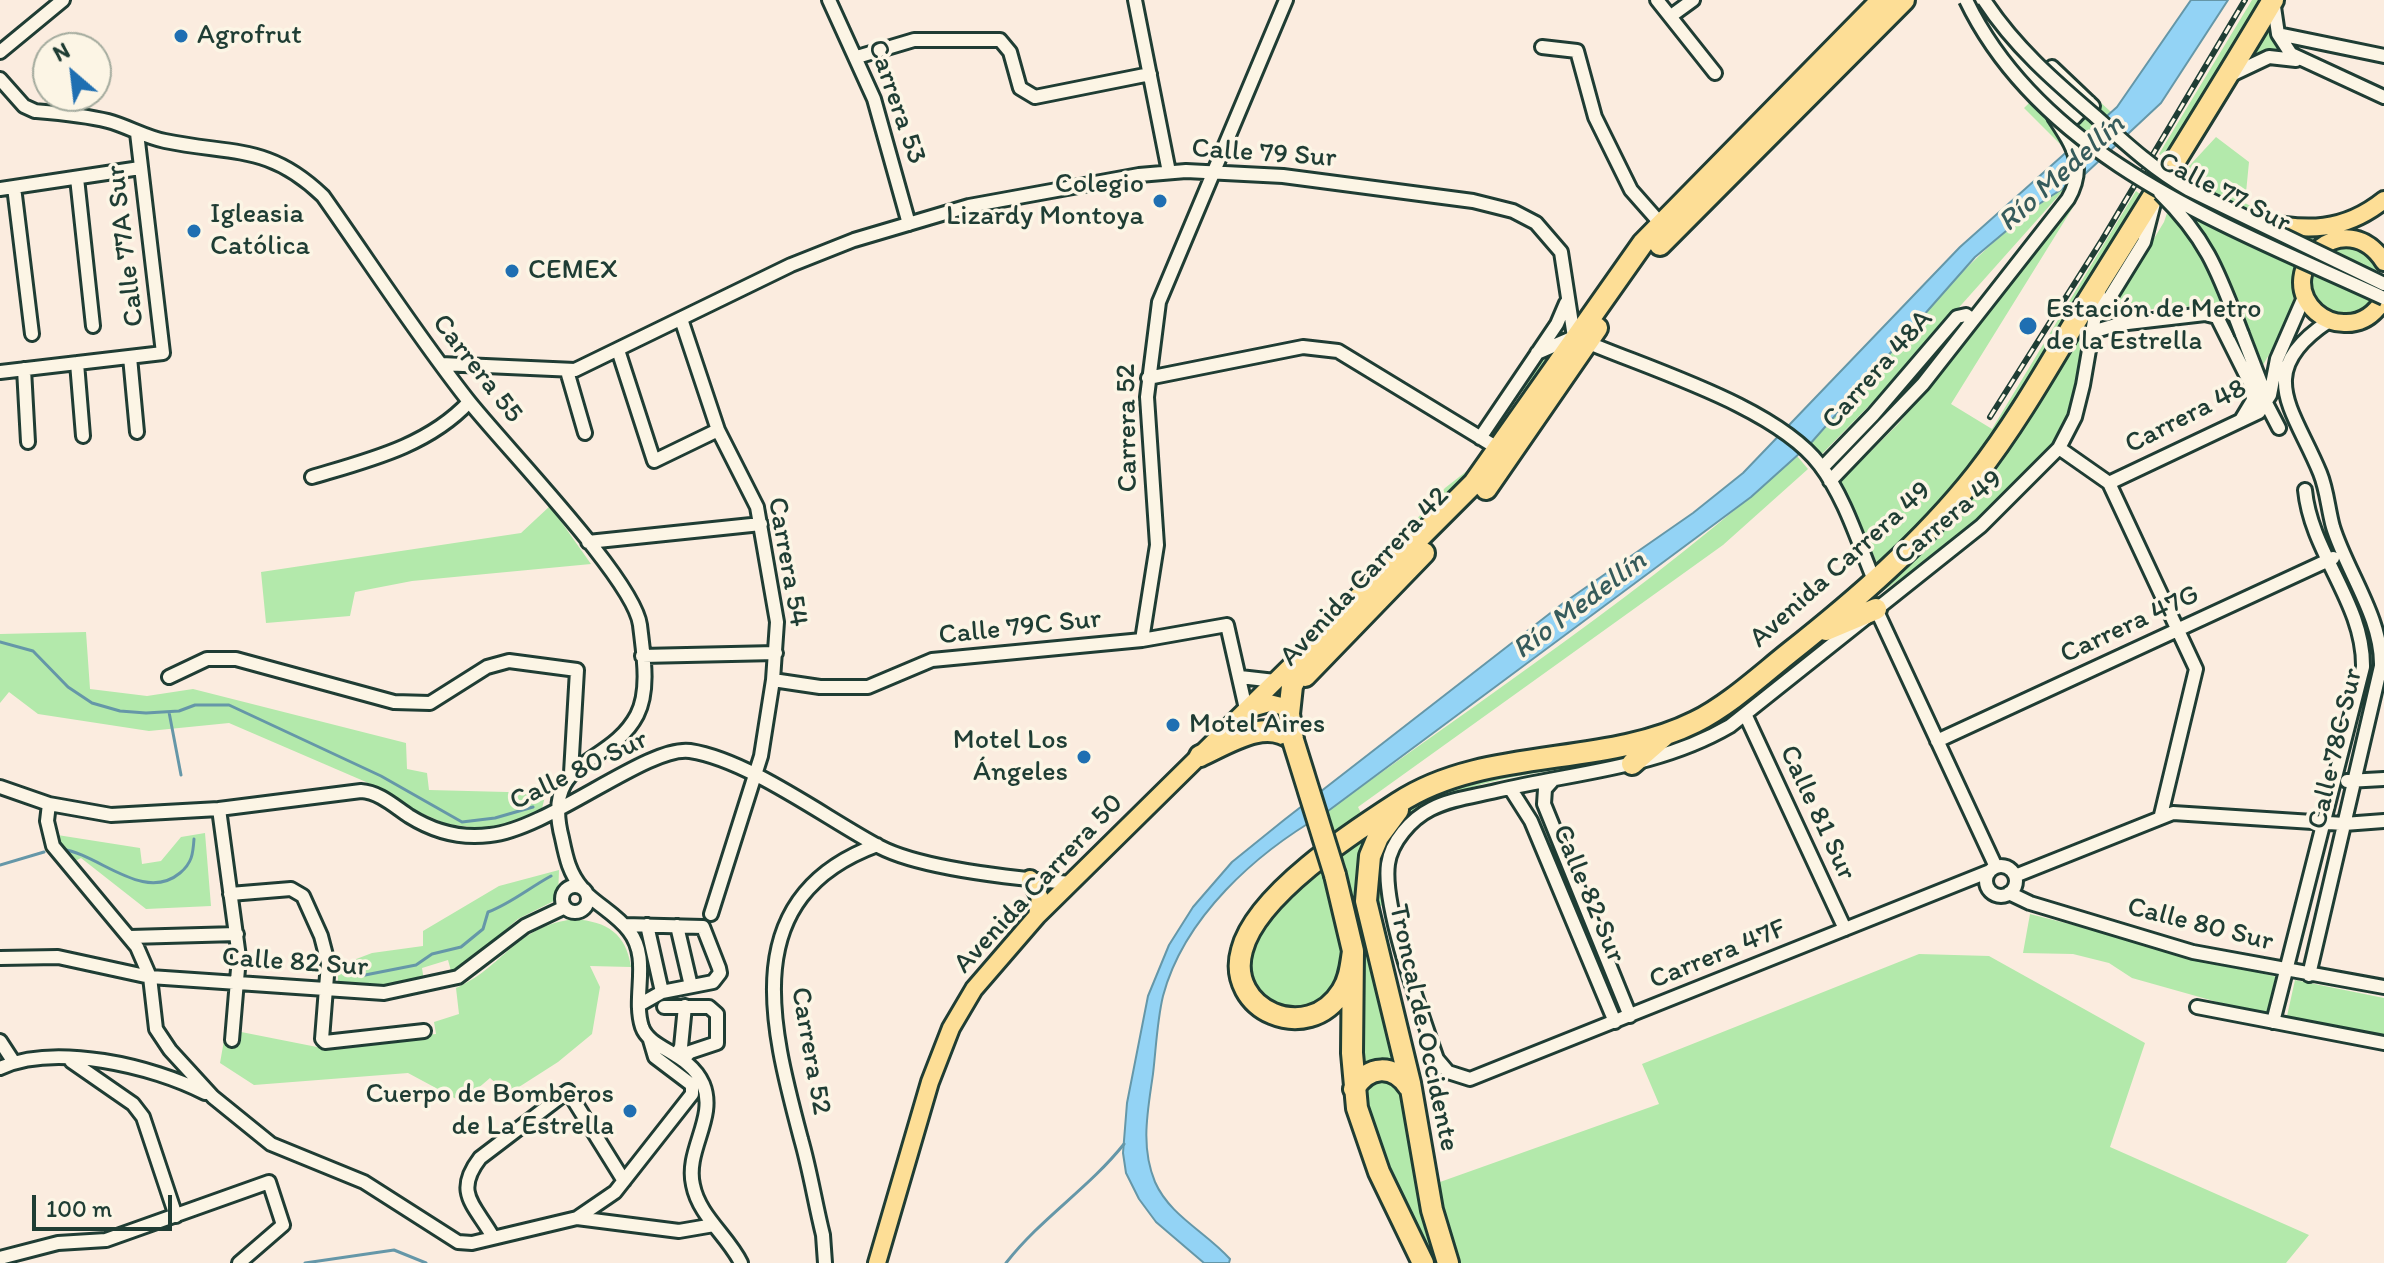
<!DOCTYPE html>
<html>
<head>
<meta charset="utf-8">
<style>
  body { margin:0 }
  #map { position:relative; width:2384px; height:1263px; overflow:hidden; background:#fbecdf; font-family:Itim,sans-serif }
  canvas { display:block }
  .north { position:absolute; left:32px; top:32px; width:80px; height:80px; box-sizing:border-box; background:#fcf5e5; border:2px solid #a4ab9e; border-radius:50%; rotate:332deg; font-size:22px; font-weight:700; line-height:32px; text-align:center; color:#1f3d34 }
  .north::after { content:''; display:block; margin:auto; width:28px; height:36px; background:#1f6fb2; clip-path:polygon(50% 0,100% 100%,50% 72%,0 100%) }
  .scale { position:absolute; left:32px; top:1195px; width:140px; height:36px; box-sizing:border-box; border:4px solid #1f3d34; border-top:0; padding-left:10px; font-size:24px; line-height:28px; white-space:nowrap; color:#1f3d34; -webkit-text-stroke:6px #fcf5e5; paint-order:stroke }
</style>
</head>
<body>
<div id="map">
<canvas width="2384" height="1263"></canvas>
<div class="north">N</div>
<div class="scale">100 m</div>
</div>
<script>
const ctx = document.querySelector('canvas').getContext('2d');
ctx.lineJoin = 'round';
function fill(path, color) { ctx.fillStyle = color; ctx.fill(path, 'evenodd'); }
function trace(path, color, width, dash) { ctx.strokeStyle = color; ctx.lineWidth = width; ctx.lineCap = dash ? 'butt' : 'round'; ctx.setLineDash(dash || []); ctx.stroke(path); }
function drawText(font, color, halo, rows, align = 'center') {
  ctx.font = font + ' Itim,sans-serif'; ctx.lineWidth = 7; ctx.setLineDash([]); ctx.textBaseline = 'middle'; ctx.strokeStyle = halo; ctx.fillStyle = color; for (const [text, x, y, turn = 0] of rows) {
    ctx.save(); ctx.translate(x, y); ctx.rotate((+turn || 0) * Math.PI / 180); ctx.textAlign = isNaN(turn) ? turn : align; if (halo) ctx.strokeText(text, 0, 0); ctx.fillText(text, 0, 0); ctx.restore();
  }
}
const green = new Path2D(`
  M2252,0h13l-96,162 -10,-8z
  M2269,29l9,21 -25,6z
  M2064,69l47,43 -44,39 -43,-43z
  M2216,137l33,25 -4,41 72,38c-29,17 -18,48 -27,73 -6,18 -18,35 -27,51l-19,-50 -15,8c-26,-30 -85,-11 -122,-7l57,-94 15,-45z
  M2069,184l-172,193 -77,79 -10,-12c81,-91 155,-193 259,-260z
  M2136,191l9,7 -142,225 -56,74 -68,70 -39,-85 59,-59 176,-219 -124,200 41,25z
  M2311 282a34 34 0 1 1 68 0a34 34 0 1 1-68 0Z
  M2087,320c-5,33 -7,72 -20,102 -27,61 -152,150 -209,185l53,-49z
  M1555,350l-22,34 -19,13 26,-38z
  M1797,456l11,13 -85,76 -365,262 3,6 55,-32 49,-18 -54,29 -78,50 -9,-28c159,-116 327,-226 473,-358z
  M1477,463l-108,108 76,-83z
  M550,506l41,58 -179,17 -57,11 -5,24 -84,7 -5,-51 260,-39z
  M1843,631c-61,51 -110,98 -189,120l81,-43 82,-63z
  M86,632l4,57 57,7 46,-7 213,54 1,26 20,4 2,17 117,3 -5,19 -32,15 -23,2 -39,-5 -38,-16 -36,-23 -144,-62 -80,8 -111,-17 -29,-22 -9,11v-69z
  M1638,747l-9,13c-66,11 -218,17 -244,90 -7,18 -4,37 -2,55l-6,2c-14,-103 65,-121 147,-138 38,-7 76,-15 114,-22z
  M1384,821c-20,24 -25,42 -26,74l40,173 -41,6 -12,-120 -3,24 -24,31 -33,5 -34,-28c-1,-10 -6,-27 -4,-37 9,-35 107,-105 137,-128z
  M205,833l6,73 -65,3 -65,-51 -14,7 -16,-31 89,14 2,16 19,-3 20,-24z
  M559,870l-1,29 -40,20 -42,36 -25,16 -3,-11 -26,8 2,13 -43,6 -43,-1v-20l34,-13 51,-7v-15l76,-45z
  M2030,914l247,63 -10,39 -135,-38 -23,-15 -36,-9 -50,-1z
  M575,919c32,3 51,14 56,48l-41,-1 10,21 -8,47 -34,28 -50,32 -18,-16 -28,24 -54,-29 -154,12 -34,-22 6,-34 91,18 119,-13 -2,-12 25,-8 -3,-26c48,-21 59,-62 119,-69z
  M1919,954l70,2 156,87 -35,104 199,88 -23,28h-830l-18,-56 2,-25 219,-78 -17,-40z
  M2295,980l89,18v38l-97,-20z
  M1383,1076l13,8 4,9 40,170h-9l-64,-147 -2,-30z`);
const water = new Path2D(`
  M2191,0h37l-67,103 -76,71 -49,32 -61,51 -165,187 -59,53 -427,317c-68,39 -140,103 -161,182 -6,25 -7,53 -10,78 -5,36 -13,72 2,108 15,34 51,50 75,77l-1,4h-25l-48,-41 -17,-23 -13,-26 -3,-20 4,-50 21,-107 21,-51 24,-38 39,-45 52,-42 278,-216 131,-91 50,-40 217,-226 157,-140z`);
const stream = new Path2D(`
  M0,642l33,9 35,36 24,16 28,8 26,2 33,-2 16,-6h34l152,71 81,46 33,-4 38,-11
  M169,712l12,63
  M62,849c38,6 82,54 118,24 12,-10 13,-19 14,-34
  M0,865l44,-13
  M360,976l56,-11 16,-11 29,-7 22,-18 5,-17c22,-8 41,-24 63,-36
  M305,1263l89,-13 32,13
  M1006,1263c35,-45 83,-75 118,-119`);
const minor = new Path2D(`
  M829,0l45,99 35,125
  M1135,0l34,172
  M1657,0l58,73
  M1975,0l44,64 55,54 15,-16
  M2273,0l5,34 13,20 93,43
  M1671,16l22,-16
  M2278,34l106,22
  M1542,47l35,4 18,66 36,73 30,34
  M0,52l63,-52
  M857,57l57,-17h86l10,12 10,36 15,9 115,-23
  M2052,67l41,39
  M2231,75l38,-18 27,3
  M0,79l24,27 11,5c24,2 49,4 73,10 19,5 37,16 57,20 68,14 104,3 158,55 48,68 93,138 144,203 35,45 167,180 173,226 3,27 10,65 -3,90 -28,53 -96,42 -75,123 4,19 7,35 20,50
  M77,178l16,148
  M14,187l18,147
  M0,189l140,-21
  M2099,315l45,-73 10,-39
  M681,319l37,111 39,77 20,115 -4,58 -12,76 -50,158
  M2092,332l27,-8 86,-10 12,3 35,70 1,13 -12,20
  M2242,334l20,52 -7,19
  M1584,341c68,29 192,66 236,124 25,33 38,77 54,115
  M618,350l36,111 64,-31
  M1537,353l37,-16
  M130,357l7,75
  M77,363l6,73
  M441,364l134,6 216,-105 63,-25 115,-34 170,-31 47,-4 97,5 190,25 40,10 23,12 25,29 13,85
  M24,369l4,73
  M567,371l18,62
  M0,372l163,-19 -26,-220
  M1148,378l155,-31 35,4 161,98
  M2266,403l13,25
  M1480,438l77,-114 9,-21
  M2059,448l50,35 87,186 -35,146
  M1822,468l51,-53 84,-98 9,-2 7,5
  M312,477c57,-17 116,-31 157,-75
  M1830,481l93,-97 145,-185c19,-33 5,-53 -14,-82
  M2109,483l150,-71 11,-17 7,-36 28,-64
  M588,542l173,-18
  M1876,609l120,258
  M1142,640l15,-95 -10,-148 12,-95 127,-302
  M642,656l134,-3
  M169,677l38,-18h29l158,43 36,1 57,-36 22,-6 68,9 -6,103
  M1240,677l35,4
  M773,680l47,7h48l64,-27 210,-20 85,-15 19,84
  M1746,716l99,213
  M1937,741l396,-183
  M1553,780l-8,9 -1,15 86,212
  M2347,781l37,-2
  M0,787l49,17 62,11 108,-6 142,-18c18,1 33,15 48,25 24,15 52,23 81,19 59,-6 158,-90 200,-84 59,9 137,68 190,96 42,22 142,32 191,36
  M1510,788l21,33 84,201
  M49,804l-2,17 6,25 84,101 13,30 6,52 14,21 43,47 58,47 93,38 94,60 14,1 105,-25 102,13 35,-6
  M219,809l20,148 -7,83
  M1986 881a15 15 0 1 1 30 0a15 15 0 1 1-30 0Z
  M1990,871l-520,208 -22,-7 -11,-13c-15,-44 -55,-152 -49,-195 3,-22 23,-45 43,-55 19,-10 44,-13 65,-18 80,-19 162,-23 234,-65l251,-200 78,-78 16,-31 8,-32 16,-93
  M2015,876l158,-63 171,11 40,-3
  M562 899a13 13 0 1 1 26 0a13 13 0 1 1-26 0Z
  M2009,893l21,10 163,49 191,35
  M230,894l61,-5 12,7 18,40 7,27 -6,76 3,3 99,-11
  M588,895c13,12 31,22 41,36 22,28 3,65 13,96 8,23 47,25 61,57 14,34 -18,66 -10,101 6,31 35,51 48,78
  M624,925l79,2 16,41 1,5 -7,9 -51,10 -23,13
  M647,925l15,67
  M677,926l14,60
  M130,937l107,-3
  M0,958l58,-1 92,20 234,16 74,-16 67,-51 40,-19
  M2309,975l72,-309c1,-48 -34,-94 -48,-139 -5,-18 -6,-37 -13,-54 -26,-64 -68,-101 9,-152
  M664,1007h45l8,7v29l-27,9 -6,6
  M2197,1007l187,36
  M2273,1022l90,-355c1,-64 -52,-114 -58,-177
  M0,1041l13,20
  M677,1054l4,-7 4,-41
  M71,1061l62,43 10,13 33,99
  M0,1068c55,-25 153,-2 205,25
  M577,1218l38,-26 77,-98v-9l-37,-28 -5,-17
  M493,1237c-18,-32 -40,-44 -13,-79l88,-67 56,90
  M0,1258l58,-15 48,-3 163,-58 14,43 -44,38
  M825,1263l-2,-28c-8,-32 -13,-65 -22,-96 -30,-113 -65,-242 76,-294`);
const major = new Path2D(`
  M2258,221c48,11 86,11 126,-21
  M2384,262c-38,-60 -113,8 -68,50 8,7 17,11 28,11 18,1 31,-9 40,-24
  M1248,709l21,-6 20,5
  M1030,879l10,19 -3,18
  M877,1263l53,-181 21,-54 23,-39 63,-73 270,-266`);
const highway = new Path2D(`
  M1660,245l244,-245
  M1486,489l111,-161
  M1826,630l50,-21
  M1305,676l119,-123
  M1293,740l-4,-26 3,-28 22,-43 160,-160 169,-240 239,-243
  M1200,756c27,-12 66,-39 93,-16
  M1632,764l33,-29
  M1398,810l-20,27 -8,19 -4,45 44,182 22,127 16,53
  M1335,875l18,76 -1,102 5,55 22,64 44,91
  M1353,951c-2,13 -3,28 -11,40 -34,55 -117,19 -100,-41 14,-55 111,-118 156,-147 87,-57 205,-35 297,-81 34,-17 64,-45 94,-69 67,-53 134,-111 187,-178 43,-55 77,-117 113,-176 62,-99 124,-198 184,-299
  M1354,1089c14,-24 40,-25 55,-2`);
const rail = new Path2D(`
  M1990,417l112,-177 143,-240`);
const minorBridge = new Path2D(`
  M1966,0c77,161 267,228 418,298
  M1984,0c30,46 69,80 111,116 29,26 58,53 93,73l196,95
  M2160,193c48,47 59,81 82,141`);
const highwayBridge = new Path2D(`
  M1293,740l42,135`);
const markers = [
  [181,36,8,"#1f6fb2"],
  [1160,201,8,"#1f6fb2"],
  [194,231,8,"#1f6fb2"],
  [512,271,8,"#1f6fb2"],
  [2028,326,10,"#1f6fb2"],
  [1173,725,8,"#1f6fb2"],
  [1084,757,8,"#1f6fb2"],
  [630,1111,8,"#1f6fb2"]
];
const poiNames = [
  ["Agrofrut",197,36],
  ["Colegio",1144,185,"right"],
  ["Lizardy Montoya",1144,217,"right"],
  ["Igleasia",210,215],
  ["Católica",210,247],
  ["CEMEX",528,271],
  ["Estación de Metro",2046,310],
  ["de la Estrella",2046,342],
  ["Motel Aires",1189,725],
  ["Motel Los",1068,741,"right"],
  ["Ángeles",1068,773,"right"],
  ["Cuerpo de Bomberos",614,1095,"right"],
  ["de La Estrella",614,1127,"right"]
];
const streetNames = [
  ["Carrera 53",896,102,71],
  ["Calle 79 Sur",1264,154,4],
  ["Calle 77 Sur",2224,193,27],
  ["Calle 77A Sur",126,246,-97],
  ["Carrera 55",477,369,52],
  ["Carrera 48A",1878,370,-48],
  ["Carrera 48",2186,417,-27],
  ["Carrera 52",1128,428,-91],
  ["Carrera 49",1949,518,-40],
  ["Carrera 54",787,562,80],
  ["Avenida Carrera 49",1841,565,-42],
  ["Avenida Carrera 42",1365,577,-47],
  ["Carrera 47G",2130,625,-25],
  ["Calle 79C Sur",1020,628,-6],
  ["Calle 78C Sur",2336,749,-77],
  ["Calle 80 Sur",579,771,-26],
  ["Calle 81 Sur",1817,813,65],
  ["Avenida Carrera 50",1039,884,-47],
  ["Calle 82 Sur",1588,894,67],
  ["Calle 80 Sur",2200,925,14],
  ["Carrera 47F",1718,955,-22],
  ["Calle 82 Sur",295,963,4],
  ["Troncal de Occidente",1423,1028,78],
  ["Carrera 52",810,1051,80]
];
const waterNames = [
  ["Río Medellín",2062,174,-42],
  ["Río Medellín",1580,606,-37]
];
fill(green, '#b3e9ab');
fill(water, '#93d3f5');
trace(water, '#6597a8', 2);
trace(stream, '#6597a8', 3);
trace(minor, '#1f3d34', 18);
trace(major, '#1f3d34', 22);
trace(highway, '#1f3d34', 26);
trace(minor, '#fcf5e5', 12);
trace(major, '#fdde96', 16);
trace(highway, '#fdde96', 20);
trace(rail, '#1f3d34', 6);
trace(rail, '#fcf5e5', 3, [9]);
trace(minorBridge, '#1f3d34', 18, []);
trace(highwayBridge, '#1f3d34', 26, []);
trace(minorBridge, '#fcf5e5', 12);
trace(highwayBridge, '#fdde96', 20);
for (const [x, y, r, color] of markers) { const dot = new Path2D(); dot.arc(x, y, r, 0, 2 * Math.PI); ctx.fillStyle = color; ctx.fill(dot); trace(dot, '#fcf5e5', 3); }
drawText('28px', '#1f3d34', '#fcf5e5', poiNames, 'left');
drawText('28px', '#1f3d34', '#fcf5e5', streetNames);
drawText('italic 30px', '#365b5b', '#fcf5e5', waterNames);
</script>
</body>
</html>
